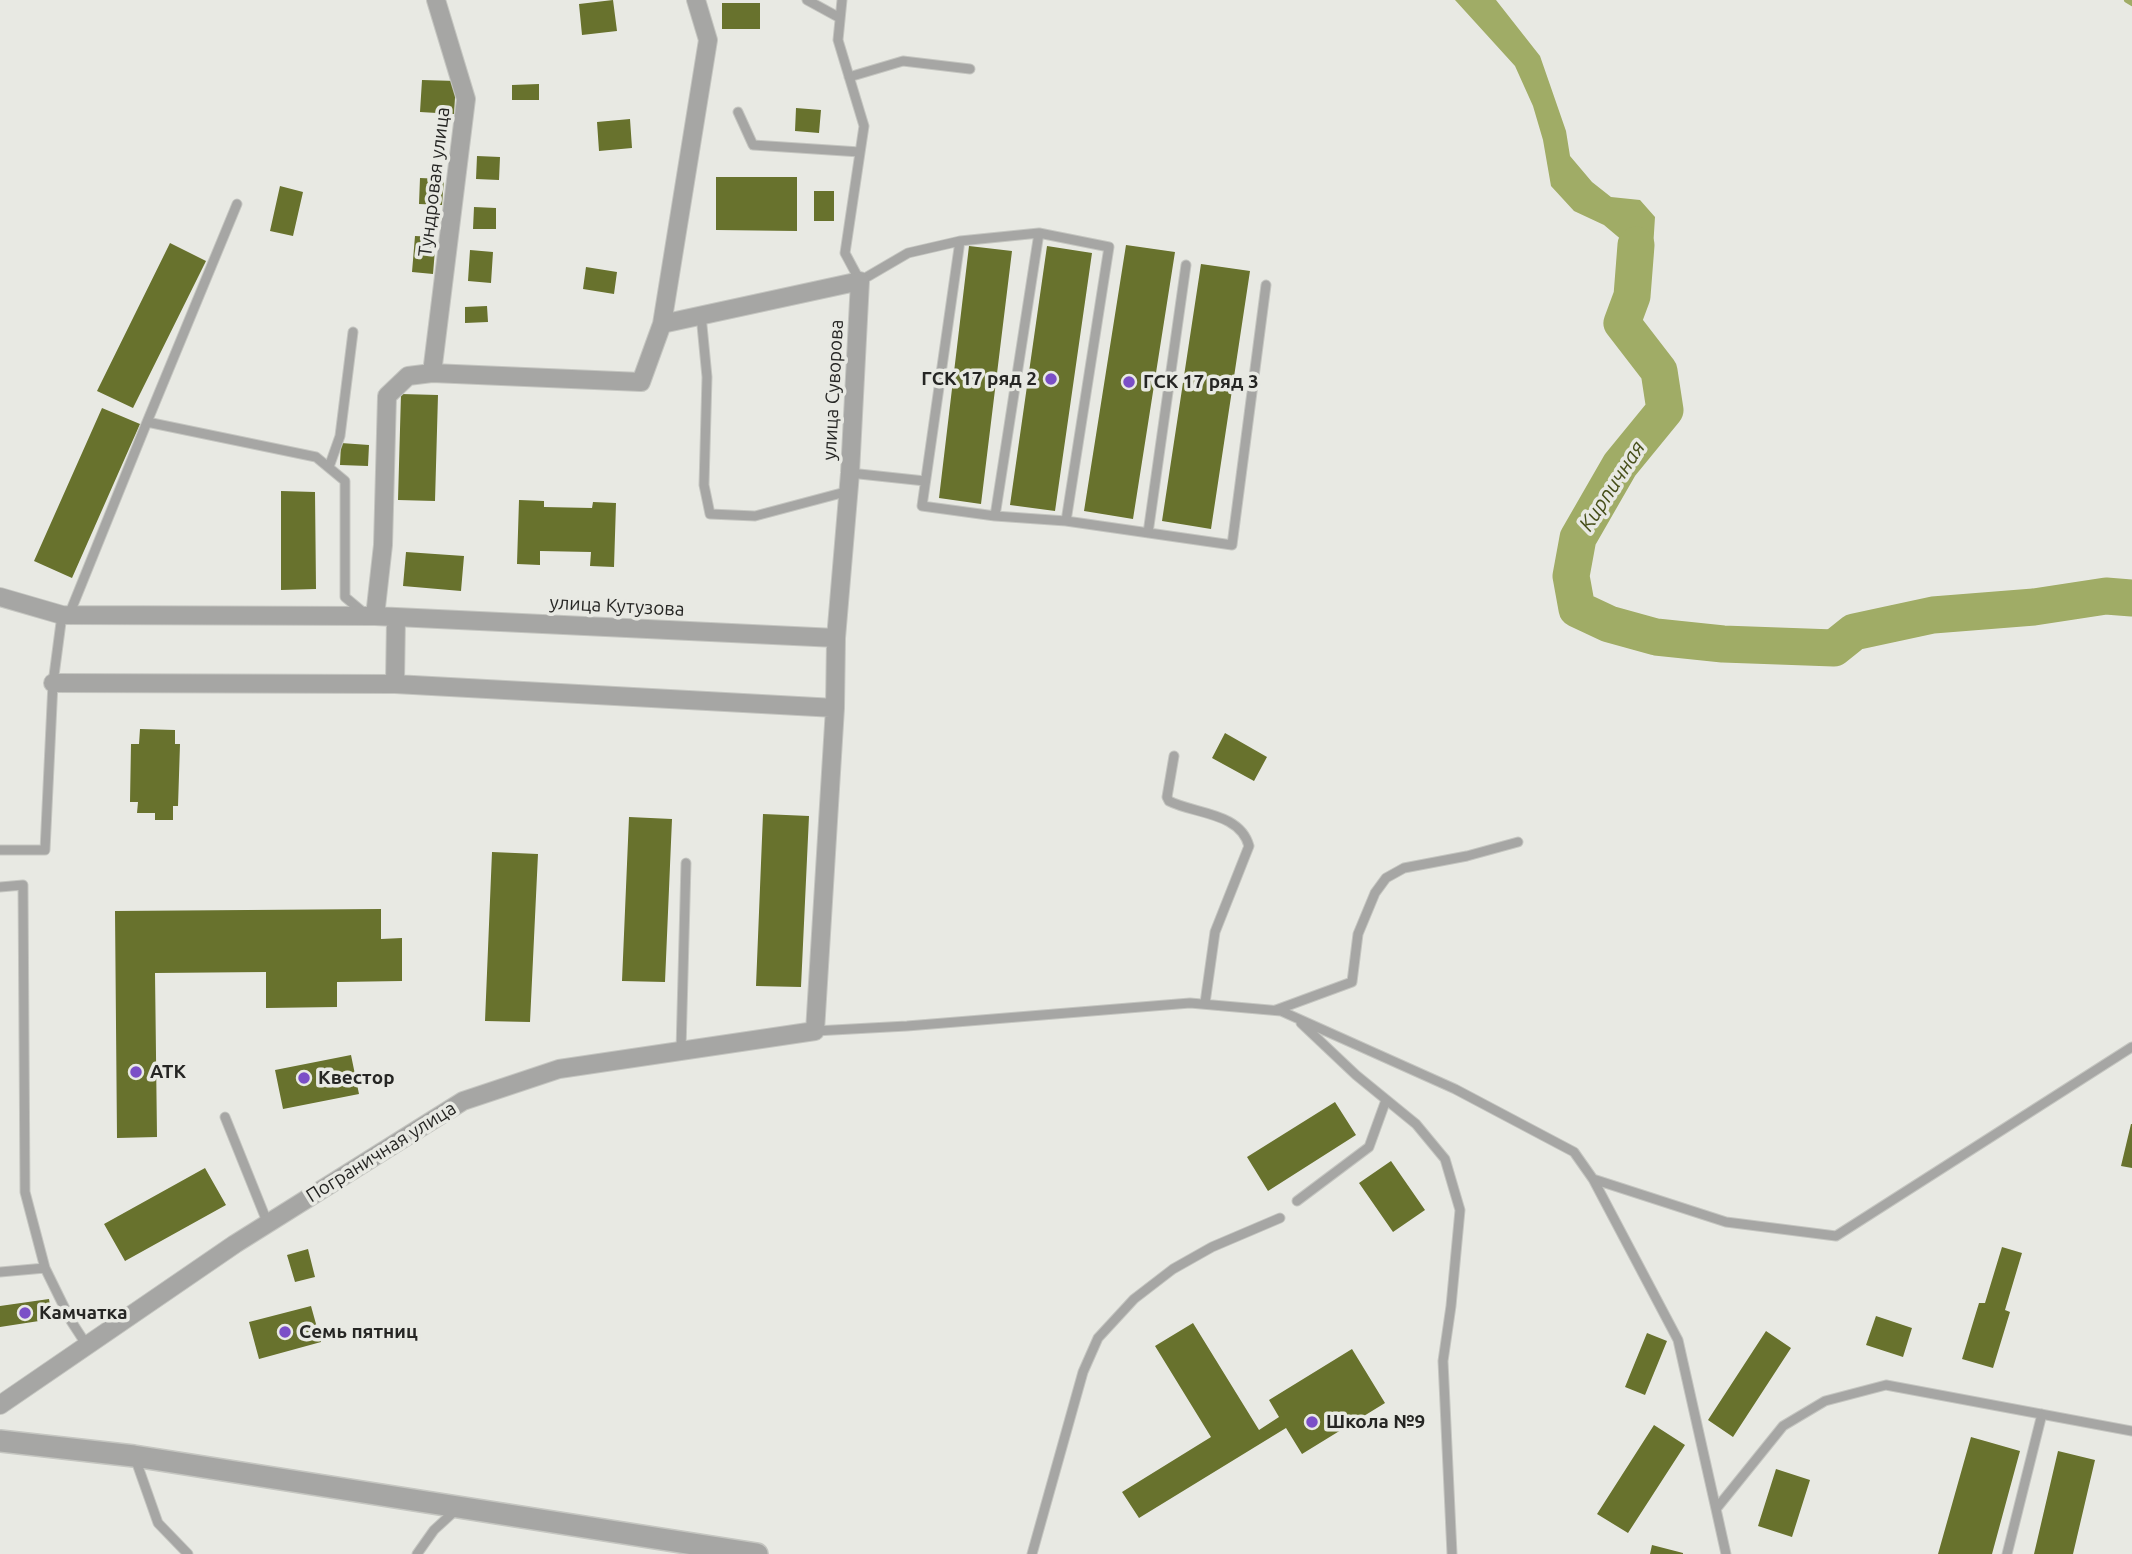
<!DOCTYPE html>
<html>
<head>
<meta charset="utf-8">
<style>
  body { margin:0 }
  canvas { display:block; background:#e8e9e3 }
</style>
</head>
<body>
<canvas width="2132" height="1554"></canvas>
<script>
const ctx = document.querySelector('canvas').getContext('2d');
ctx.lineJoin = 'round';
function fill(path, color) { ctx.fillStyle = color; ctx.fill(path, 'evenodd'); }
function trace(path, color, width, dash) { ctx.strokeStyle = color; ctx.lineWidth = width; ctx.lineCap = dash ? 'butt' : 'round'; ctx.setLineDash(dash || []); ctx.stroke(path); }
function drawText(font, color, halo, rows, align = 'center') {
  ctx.font = font + ' Ubuntu,sans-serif'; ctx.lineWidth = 7; ctx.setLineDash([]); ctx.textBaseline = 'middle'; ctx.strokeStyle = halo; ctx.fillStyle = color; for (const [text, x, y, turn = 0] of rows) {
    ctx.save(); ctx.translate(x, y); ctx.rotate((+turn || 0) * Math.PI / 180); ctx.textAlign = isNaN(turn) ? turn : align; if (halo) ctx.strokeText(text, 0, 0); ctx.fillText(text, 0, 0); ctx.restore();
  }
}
const water = new Path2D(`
  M1455,0h41l44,56 26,75 4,25 22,26 19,15 29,3 15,17 -3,47 -20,32 -6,-22 -3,-33 -19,-16 -30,-14 -23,-25 -8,-46 -10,-34 -18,-40z`);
const stream = new Path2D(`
  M2127,0l5,3`);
const river = new Path2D(`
  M1636,245l-4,51 -10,27 37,48 6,39 -45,55 -42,73 -7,38 6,33 32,15 47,13 67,7 111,4 20,-16 79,-17 101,-8 72,-11 26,2`);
const building = new Path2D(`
  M613,0l4,31 -35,4 -3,-31z
  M722,3h38v26h-38z
  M422,80l34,1 -2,33 -34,-2z
  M539,84v16h-27v-15z
  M796,108l25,2 -2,23 -24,-2z
  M630,119l2,29 -33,3 -2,-29z
  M477,156l23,1 -1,23 -23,-1z
  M716,177h81v54l-81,-1z
  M420,178l24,1 -2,26 -23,-1z
  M280,186l23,6 -10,44 -23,-5z
  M814,191h20v30h-20z
  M474,207l22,1v21h-23z
  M415,236l21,1 -3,37 -21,-2z
  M170,243l36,18 -73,147 -36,-17z
  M1126,245l49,7 -42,267 -49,-8z
  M969,246l43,5 -31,253 -42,-6z
  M1047,246l45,7 -37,258 -45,-6z
  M470,250l23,2 -2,31 -23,-2z
  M1201,264l49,7 -39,258 -49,-8z
  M586,267l31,5 -3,22 -31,-5z
  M487,306l1,16 -23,1v-16z
  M401,394l37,1 -3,106 -37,-1z
  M102,408l38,16 -68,154 -38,-17z
  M341,443l28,2 -1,21 -28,-1z
  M281,491l34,1 1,97 -35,1z
  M519,500l25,1v6l48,1 1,-6 23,1 -2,64 -24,-1 1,-14 -51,-1v14l-23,-1z
  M406,552l58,4 -3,35 -58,-5z
  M140,729l35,1v14h5l-2,62h-5v14h-18v-7h-18l1,-11h-8l1,-58h8z
  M1225,733l42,24 -13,24 -42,-23z
  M763,814l46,2 -8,171 -45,-1z
  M629,817l43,2 -7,163 -43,-1z
  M492,852l46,2 -8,168 -45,-1z
  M381,909v30l21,-1v43l-65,1v25l-71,1v-36l-111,1 2,164 -40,1 -2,-227z
  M351,1055l8,39 -76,15 -8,-39z
  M1335,1102l21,33 -88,56 -21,-34z
  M2131,1124h1v44l-11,-2z
  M1391,1161l34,49 -32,22 -34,-49z
  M205,1168l21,37 -101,56 -21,-37z
  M2002,1247l20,6 -17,57 5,2 -17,56 -31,-9 17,-56h6z
  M308,1249l7,28 -20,5 -8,-27z
  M49,1299l3,20 -52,8v-21z
  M311,1306l10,36 -62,17 -10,-37z
  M1876,1316l36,12 -9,29 -37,-12z
  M1193,1323l66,107 20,-13 -10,-17 83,-51 33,54 -83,51 -16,-26 -147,90 -17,-26 89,-55 -56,-91z
  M1766,1331l25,17 -58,89 -25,-17z
  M1647,1333l20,8 -22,54 -20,-8z
  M1654,1425l31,20 -57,88 -31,-19z
  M1971,1437l49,14 -28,103h-54z
  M2058,1451l37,9 -22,94h-39z
  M1776,1469l34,11 -18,57 -34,-11z
  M1652,1545l31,8v1h-33z`);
const service = new Path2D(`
  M807,0l33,18
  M842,0l-4,40 26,86 -19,127 15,28 48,-28 52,-12 79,-8 70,14 -43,274
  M849,77l54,-16 67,8
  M738,112l15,33 107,7
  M960,241l-38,265 73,10 71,5 166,24 34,-260
  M701,315l6,62 -3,108 6,29 45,2 94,-25
  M147,422l90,-218
  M329,467l11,-31 13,-104
  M850,473l75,8
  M995,516l44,-283
  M1148,533l38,-268
  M69,615l78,-193 169,35 29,24v116l19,16
  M1174,756l-7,41 2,4c25,13 71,11 80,45l-34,86 -10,71
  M0,850h45l8,-167 9,-68
  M0,887l23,-2 2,307 20,76
  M1276,1010l76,-28 6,-48 17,-41 11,-15 18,-10 63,-12 51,-14
  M1301,1023l55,52 60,49 29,35 15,51 -9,96 -8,55 9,193
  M815,1031l92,-5 283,-23 91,8 174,78 119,63 19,27 133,43 110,14 296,-189
  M681,1050l5,-187
  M225,1117l43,107
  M1593,1179l85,161 38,169
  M1297,1201l72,-54 17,-47
  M0,1272l45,-4 26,53 15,23
  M135,1458l23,65 30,31
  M417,1554l17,-24 23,-21
  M1032,1554l51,-182 15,-34 36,-39 39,-30 39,-22 68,-29
  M1726,1554l-10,-45 67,-83 42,-25 61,-16 246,46
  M2007,1554l35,-140`);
const minor = new Path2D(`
  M432,373l34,-274 -30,-99
  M0,597l62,18 313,1 461,22
  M375,616l8,-71 4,-149 21,-20 24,-3 209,9 21,-58
  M53,683l342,1 440,24
  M395,684l1,-67
  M0,1405l235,-161 228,-143 96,-32 256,-38 20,-323 1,-70 14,-165 10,-192 -198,43 46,-284 -12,-40`);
const tertiary = new Path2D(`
  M0,1441l134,15 623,98`);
const markers = [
  [1051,379,7,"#7b4fc7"],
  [1129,382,7,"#7b4fc7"],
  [136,1072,7,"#7b4fc7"],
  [304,1078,7,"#7b4fc7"],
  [25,1313,7,"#7b4fc7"],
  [285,1332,7,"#7b4fc7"],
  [1312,1422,7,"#7b4fc7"]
];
const streetNames = [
  ["Тундровая улица",434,182,-83],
  ["улица Суворова",833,390,-87],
  ["улица Кутузова",617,606,3],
  ["Пограничная улица",381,1152,-32]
];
const poiNames = [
  ["ГСК 17 ряд 2",1037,379,"right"],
  ["ГСК 17 ряд 3",1143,382],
  ["АТК",150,1072],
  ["Квестор",318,1078],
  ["Камчатка",39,1313],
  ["Семь пятниц",299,1332],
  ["Школа №9",1326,1422]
];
const waterNames = [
  ["Кирпичная",1612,486,-57]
];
fill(water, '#a0ac66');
trace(stream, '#a0ac66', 6);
trace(river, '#a0ac66', 37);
fill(building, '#68722d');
trace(service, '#c5c6c1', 11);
trace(minor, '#c5c6c1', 20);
trace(tertiary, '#c5c6c1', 24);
trace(service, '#a6a6a4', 9);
trace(minor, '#a6a6a4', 18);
trace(tertiary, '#a6a6a4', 21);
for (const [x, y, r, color] of markers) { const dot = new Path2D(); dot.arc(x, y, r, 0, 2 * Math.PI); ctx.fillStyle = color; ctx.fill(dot); trace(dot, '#e8e9e3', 2.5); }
drawText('19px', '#262624', '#e8e9e3', streetNames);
drawText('bold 19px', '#262624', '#e8e9e3', poiNames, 'left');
drawText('italic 21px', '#464e19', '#e8e9e3', waterNames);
</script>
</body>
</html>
